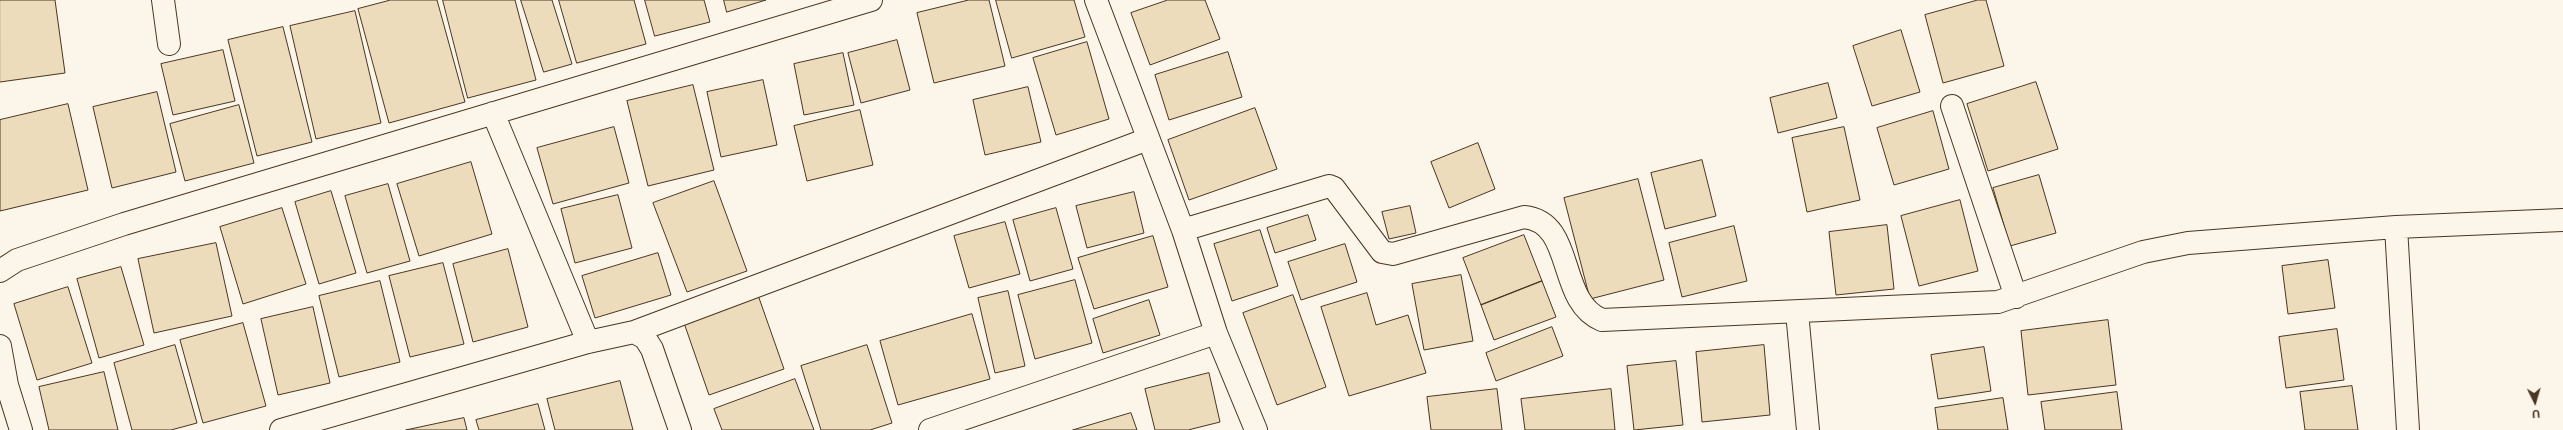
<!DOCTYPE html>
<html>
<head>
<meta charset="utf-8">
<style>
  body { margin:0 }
  #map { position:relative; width:2563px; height:430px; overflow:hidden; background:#fbf6e9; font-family:Inter,sans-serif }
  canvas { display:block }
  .north { position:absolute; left:2515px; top:382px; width:40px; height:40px; -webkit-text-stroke:3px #fbf6e9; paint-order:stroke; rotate:175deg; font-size:11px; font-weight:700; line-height:16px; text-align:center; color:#4a3520 }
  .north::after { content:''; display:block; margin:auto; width:14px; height:18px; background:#4a3520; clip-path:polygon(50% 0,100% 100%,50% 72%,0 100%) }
</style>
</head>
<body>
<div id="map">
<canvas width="2563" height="430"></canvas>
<div class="north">U</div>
</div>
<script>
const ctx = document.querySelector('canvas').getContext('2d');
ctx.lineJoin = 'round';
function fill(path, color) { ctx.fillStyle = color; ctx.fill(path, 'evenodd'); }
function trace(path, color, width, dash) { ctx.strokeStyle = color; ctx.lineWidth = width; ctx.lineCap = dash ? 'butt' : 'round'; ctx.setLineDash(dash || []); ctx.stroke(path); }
const building = new Path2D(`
  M0,0h55l10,73 -65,9z
  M391,0h46l28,102 -76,21 -31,-114z
  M443,0h72l21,80 -68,18z
  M521,0h31l20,64 -28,8z
  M559,0h75l12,44 -69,19z
  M645,0h59l6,22 -55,14z
  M724,0h42l-39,12z
  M969,0h20l16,66 -71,17 -17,-70z
  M996,0h78l11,37 -73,21z
  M1168,0h37l15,39 -70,26 -19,-52z
  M1978,0h8l18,66 -61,17 -18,-68z
  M355,11l26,112 -65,16 -26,-113z
  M283,27l29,115 -55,14 -29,-116z
  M1901,30l19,62 -48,14 -19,-60z
  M897,40l13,50 -49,13 -13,-50z
  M1087,42l22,77 -53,16 -23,-77z
  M223,50l12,51 -62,14 -12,-51z
  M1228,52l14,45 -73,23 -14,-45z
  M843,53l11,52 -50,10 -10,-51z
  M763,80l14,65 -56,12 -14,-65z
  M2036,82l22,67 -70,22 -21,-67z
  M1828,83l9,35 -59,15 -8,-35z
  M693,85l21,85 -66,16 -21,-85z
  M1028,87l13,55 -56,13 -12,-55z
  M157,92l19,80 -64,16 -19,-81z
  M68,104l20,86 -88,21v-91z
  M239,105l15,58 -69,18 -15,-57z
  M1255,108l22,61 -88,31 -21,-60z
  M860,110l13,55 -66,16 -13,-55z
  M1933,111l16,58 -55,16 -17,-57z
  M614,127l15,56 -76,21 -16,-56z
  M1844,127l16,73 -53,12 -15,-74z
  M1478,143l17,46 -46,19 -18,-46z
  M1702,160l14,56 -51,13 -14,-56z
  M471,162l21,72 -73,22 -22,-72z
  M2039,175l17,58 -46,13 -17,-58z
  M1638,179l26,101 -74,19 -26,-101z
  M714,181l33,90 -60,21 -34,-89z
  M388,184l22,77 -43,12 -22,-77z
  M331,191l25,82 -37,11 -24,-82z
  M1134,192l10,41 -57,15 -11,-42z
  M618,195l14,53 -57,15 -14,-54z
  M1960,200l18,71 -59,15 -18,-70z
  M1410,206l6,27 -27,6 -7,-27z
  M282,208l24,76 -63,20 -23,-77z
  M1056,208l17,61 -43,12 -17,-61z
  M1308,215l8,25 -41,13 -8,-25z
  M1005,222l15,52 -51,14 -15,-52z
  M1887,225l7,64 -58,6 -7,-63z
  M1734,226l13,55 -65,16 -13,-54z
  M1260,230l18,56 -46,15 -18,-57z
  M1524,235l18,46 -61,24 -18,-47z
  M1153,236l15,51 -74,22 -16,-51z
  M216,243l16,73 -78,17 -16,-74z
  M1345,244l12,38 -56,18 -13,-38z
  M508,249l20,78 -55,15 -20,-78z
  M658,253l13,42 -76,23 -13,-42z
  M2328,260l7,48 -47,6 -6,-48z
  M443,263l21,81 -54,13 -21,-81z
  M121,267l23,78 -45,13 -22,-79z
  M1461,275l12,66 -49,9 -12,-66z
  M1075,280l17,63 -57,16 -17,-64z
  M380,281l20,81 -61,15 -20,-81z
  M1542,281l14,36 -62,23 -13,-35z
  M68,287l24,76 -55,17 -23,-76z
  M1008,291l17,75 -30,7 -17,-75z
  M1367,293l9,32 32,-10 18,58 -77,23 -28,-89z
  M758,295l26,74 -75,26 -26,-75z
  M1293,295l33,92 -49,18 -34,-92z
  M1149,300l11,35 -57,18 -10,-34z
  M313,307l17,76 -52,12 -17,-76z
  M972,314l18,65 -92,26 -18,-64z
  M2108,320l8,65 -88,10 -7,-64z
  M243,323l23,83 -63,17 -23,-83z
  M1552,327l11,29 -67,25 -10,-28z
  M2337,329l7,51 -58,8 -7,-51z
  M175,345l22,78 -26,7h-39l-18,-67z
  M867,345l25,78 -22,7h-49l-20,-64z
  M1764,345l6,70 -68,7 -6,-70z
  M1984,347l7,44 -53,8 -7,-44z
  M1676,361l7,64 -49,5 -7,-64z
  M104,372l14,58h-69l-10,-43z
  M1209,373l11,49 -32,8h-33l-10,-41z
  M795,379l19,51h-92l-8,-21z
  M620,381l13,49h-78l-8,-31z
  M2352,386l6,44h-53l-5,-38z
  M1497,389l5,41h-71l-4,-33z
  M1611,389l4,41h-90l-4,-31z
  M2117,392l5,38h-77l-4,-28z
  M2003,398l5,32h-70l-3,-22z
  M538,404l7,26h-66l-3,-10z
  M1131,413l6,17h-64z
  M464,418l3,12h-61z`);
const minor = new Path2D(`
  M163,0l6,44
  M1096,0l87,230 33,103 40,97
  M1952,106l64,191
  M493,113l95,229
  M2396,227l12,203
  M1183,230l146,-44 5,2 48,64 11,2 131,-37c52,5 32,84 78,103l396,-18 145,-50 45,-9 208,-16 167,-7
  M0,271l17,-11 107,-36 747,-224
  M1797,312l11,118
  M634,332l514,-193
  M0,346l7,39 -7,2
  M7,385l14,45
  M281,430l307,-88 46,-10 11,6 7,11 28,81
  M930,430l286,-97`);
fill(building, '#ecdcbc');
trace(building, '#4a3520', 1);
trace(minor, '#4a3520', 24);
trace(minor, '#fbf6e9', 22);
</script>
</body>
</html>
